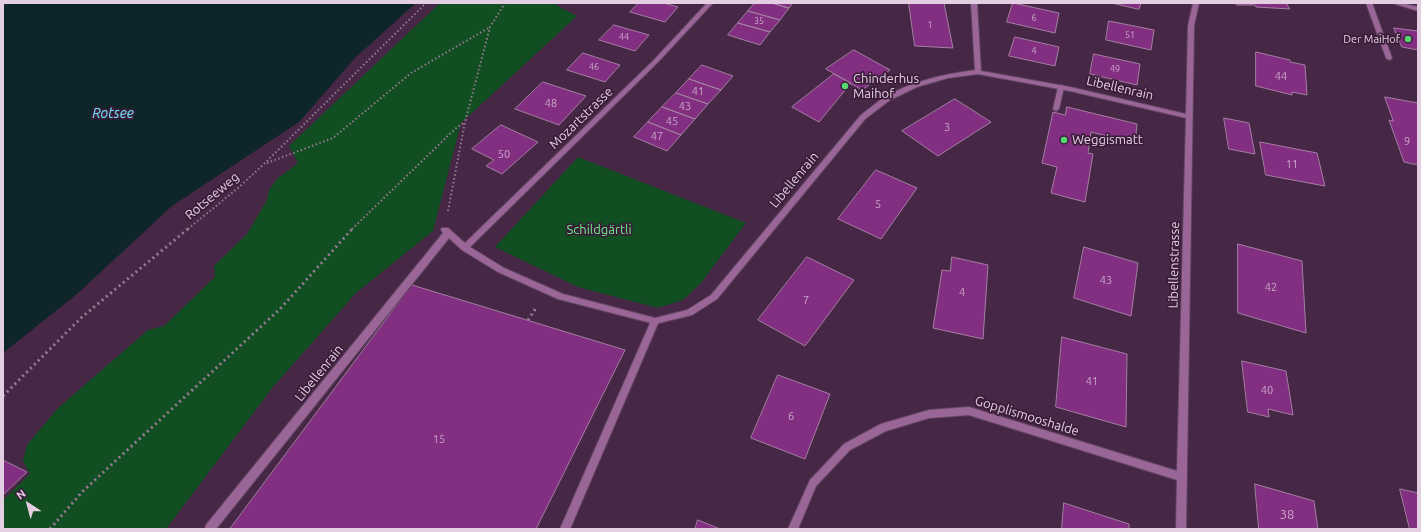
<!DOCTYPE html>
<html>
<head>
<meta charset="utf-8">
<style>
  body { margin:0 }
  #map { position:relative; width:1421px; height:532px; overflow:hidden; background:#462745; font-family:Ubuntu,sans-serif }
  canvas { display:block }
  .frame { position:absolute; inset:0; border:4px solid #e3cfe1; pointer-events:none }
  .north { position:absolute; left:8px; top:484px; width:40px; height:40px; -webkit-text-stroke:3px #3b1d3a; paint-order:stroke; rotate:324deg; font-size:11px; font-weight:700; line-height:16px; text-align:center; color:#e3cfe1 }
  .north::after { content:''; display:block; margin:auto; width:14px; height:18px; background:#e3cfe1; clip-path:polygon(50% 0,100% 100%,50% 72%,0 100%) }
</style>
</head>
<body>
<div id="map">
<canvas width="1421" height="532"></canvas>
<div class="frame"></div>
<div class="north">N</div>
</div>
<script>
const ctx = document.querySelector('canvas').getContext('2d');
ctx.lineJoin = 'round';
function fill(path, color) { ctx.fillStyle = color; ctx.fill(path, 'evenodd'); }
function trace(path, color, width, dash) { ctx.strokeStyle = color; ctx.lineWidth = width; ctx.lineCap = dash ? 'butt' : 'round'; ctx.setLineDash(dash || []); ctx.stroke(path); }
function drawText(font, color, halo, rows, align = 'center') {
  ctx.font = font + ' Ubuntu,sans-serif'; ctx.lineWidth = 3.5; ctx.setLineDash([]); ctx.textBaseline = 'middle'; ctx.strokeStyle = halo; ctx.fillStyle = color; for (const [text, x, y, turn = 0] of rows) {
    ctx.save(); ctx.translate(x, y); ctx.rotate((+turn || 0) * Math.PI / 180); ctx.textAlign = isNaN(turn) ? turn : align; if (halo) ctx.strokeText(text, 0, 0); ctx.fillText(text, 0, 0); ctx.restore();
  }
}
const green = new Path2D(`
  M440,3h117l-1,2 21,11 -116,107 -28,108 -77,62 -83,94 -107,142h-163v-29l27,-26 -7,-13 4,-16 31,-37 90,-78 16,-4 51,-49 -1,-11 33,-32 20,-34 2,-10 8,-11 21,-16 -9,-17z
  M578,157l168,66 -45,60 -18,17 -25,8 -80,-21 -83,-40z`);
const water = new Path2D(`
  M3,3h413l-60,54 -57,65 -127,84 -95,88 -74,59z`);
const building = new Path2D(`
  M639,3h25l14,4 -13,15 -35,-10z
  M755,3h17l17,5 -9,12 -32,-9z
  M772,3h21l-4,5z
  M909,3h35l9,45 -38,-2z
  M1013,3l46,10 -4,20 -48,-11z
  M1112,3h29l-2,6z
  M1235,3h51l4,6 -34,-2 -1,-2h-18z
  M748,11l32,9 -10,12 -32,-9z
  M1109,21l45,9 -3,20 -45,-10z
  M738,23l32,9 -10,13 -32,-10z
  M614,25l35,10 -14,16 -36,-11z
  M1394,28l24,3v19l-16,-3z
  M1015,37l44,10 -4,19 -46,-10z
  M854,50l36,20 -28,20 -36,-21z
  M1256,52l34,8v2l15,3 2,30 -15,-3v3l-36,-9z
  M583,53l37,12 -15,17 -38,-12z
  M1094,54l46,10 -3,21 -47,-11z
  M702,65l31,11 -12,14 -32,-11z
  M834,74l17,9 -32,39 -27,-15z
  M689,79l32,11 -13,14 -32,-11z
  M543,82l43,14 -27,29 -44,-16z
  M676,93l32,11 -13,15 -33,-12z
  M1385,97l33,6v62l-14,-3 -15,-42 4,1z
  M955,99l36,23 -53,34 -36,-25z
  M662,107l33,12 -14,16 -33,-13z
  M1067,107l70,17 -2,19 -44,-11 -3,21 5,1 -8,48 -34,-9 6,-26 -15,-4 11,-51 12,3z
  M1224,118l25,5 6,31 -26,-5z
  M648,122l33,13 -14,16 -33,-14z
  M501,125l37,17 -36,32 -16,-8 8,-6 -22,-11z
  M1260,142l57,11 8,33 -59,-11z
  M876,170l41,18 -36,51 -43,-20z
  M1238,244l64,17 4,72 -68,-20z
  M1084,247l54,16 -7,53 -57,-18z
  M807,257l47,23 -49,66 -47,-26z
  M952,257l36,8 -5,74 -50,-11 9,-58 8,1z
  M412,285l213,65 -89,179h-306z
  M1062,337l65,17 -1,73 -70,-20z
  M1242,361l44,10 7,44 -25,-6 1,8 -21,-5z
  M778,375l52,19 -25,65 -54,-21z
  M3,460l24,12 -24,23z
  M1255,484l59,17 4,28h-59z
  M1400,489l18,4v36h-8z
  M1064,503l65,21v5h-67z
  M698,520l22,9h-25z`);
const pathFar1 = new Path2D(`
  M267,163l66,-25 78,-65 79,-46
  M448,211l17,-89 25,-95 15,-24
  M188,229l50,-41 26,-24 162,-161
  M352,229l103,-100 10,-7`);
const path = new Path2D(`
  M528,320l8,-12
  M3,396l79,-79 107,-89
  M50,529l33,-38 197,-182 73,-81`);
const lane = new Path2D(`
  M1366,3h6l20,55 -1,1 -2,1 -3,-2z
  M1061,85l3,2 -5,22 -3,2 -3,-2 5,-22z
  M655,318l3,1 1,2 -89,208h-10l91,-208 1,-2z`);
const street = new Path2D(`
  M707,3h6l-56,60 -187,184 34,21 59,26 92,24 32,-8 24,-15 150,-180c8,-6 16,-13 24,-18 27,-16 60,-23 90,-27l-4,-67h6l4,68 89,16 116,27 2,-88 5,-23h6l-5,23 -8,503h-10l1,-49 -208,-65 -40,3 -43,13 -36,19 -34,36 -18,43h-10l22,-49 34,-36 37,-20 48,-14 40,-3 208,64 9,-353 -116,-27 -92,-17 -30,4 -31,9 -27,13 -25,19 -148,180 -25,16 -37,9 -97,-25 -60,-27 -36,-22 -13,-12 -233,291h-11l1,-4 237,-292 -2,-3 1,-2h6l17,15 188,-182z
  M1392,3h10l16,4v4z`);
const markers = [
  [1408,39,4,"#55d671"],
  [845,86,4,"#55d671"],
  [1064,140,4,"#55d671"]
];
const farNumbernames = [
  ["6",1034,18],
  ["35",759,21],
  ["1",930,25],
  ["51",1130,35],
  ["44",624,37],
  ["4",1034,51],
  ["46",594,67],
  ["49",1115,69]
];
const farPoinames = [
  ["Der MaiHof",1400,39]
];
const numberNames = [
  ["44",1281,76],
  ["41",698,91],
  ["48",551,103],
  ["43",685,106],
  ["45",672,121],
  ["3",947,127],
  ["47",657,136],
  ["9",1407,141],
  ["50",504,154],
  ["11",1292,164],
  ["5",878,204],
  ["43",1106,280],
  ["42",1271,287],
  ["4",962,292],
  ["7",806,300],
  ["41",1092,381],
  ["40",1267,390],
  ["6",791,416],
  ["15",439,439]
];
const poiNames = [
  ["Chinderhus",853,79],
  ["Maihof",853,94],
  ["Weggismatt",1072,140]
];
const streetNames = [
  ["Libellenrain",1120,88,13],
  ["Mozartstrasse",581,118,-44],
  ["Libellenrain",794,180,-50],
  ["Rotseeweg",212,196,-40],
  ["Libellenstrasse",1174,265,-89],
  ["Libellenrain",319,373,-51],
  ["Gopplismooshalde",1027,416,17]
];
const parkNames = [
  ["Schildgärtli",599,230]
];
const nearNumbernames = [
  ["38",1287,515]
];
const waterNames = [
  ["Rotsee",113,113]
];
fill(green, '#114e21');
fill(water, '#0e262a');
fill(building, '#822f82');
trace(building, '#a37fa1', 1);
trace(lane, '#624561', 2);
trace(street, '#624561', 2);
trace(pathFar1, '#967c94', 2, [1.5, 2.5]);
trace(path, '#967c94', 3, [2, 3.5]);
fill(lane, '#9a6698');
fill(street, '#9a6698');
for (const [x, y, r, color] of markers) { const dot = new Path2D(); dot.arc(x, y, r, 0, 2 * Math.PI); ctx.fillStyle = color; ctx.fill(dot); trace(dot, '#3b1d3a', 1.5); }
drawText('9px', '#cba7c9', null, farNumbernames);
drawText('11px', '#e3cfe1', '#3b1d3a', farPoinames, 'right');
drawText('11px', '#cba7c9', null, numberNames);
drawText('13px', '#e3cfe1', '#3b1d3a', poiNames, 'left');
drawText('13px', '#e3cfe1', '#3b1d3a', streetNames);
drawText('13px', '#69ed84', '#3b1d3a', parkNames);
drawText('13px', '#cba7c9', null, nearNumbernames);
drawText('italic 14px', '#6ce4f6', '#3b1d3a', waterNames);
</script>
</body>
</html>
